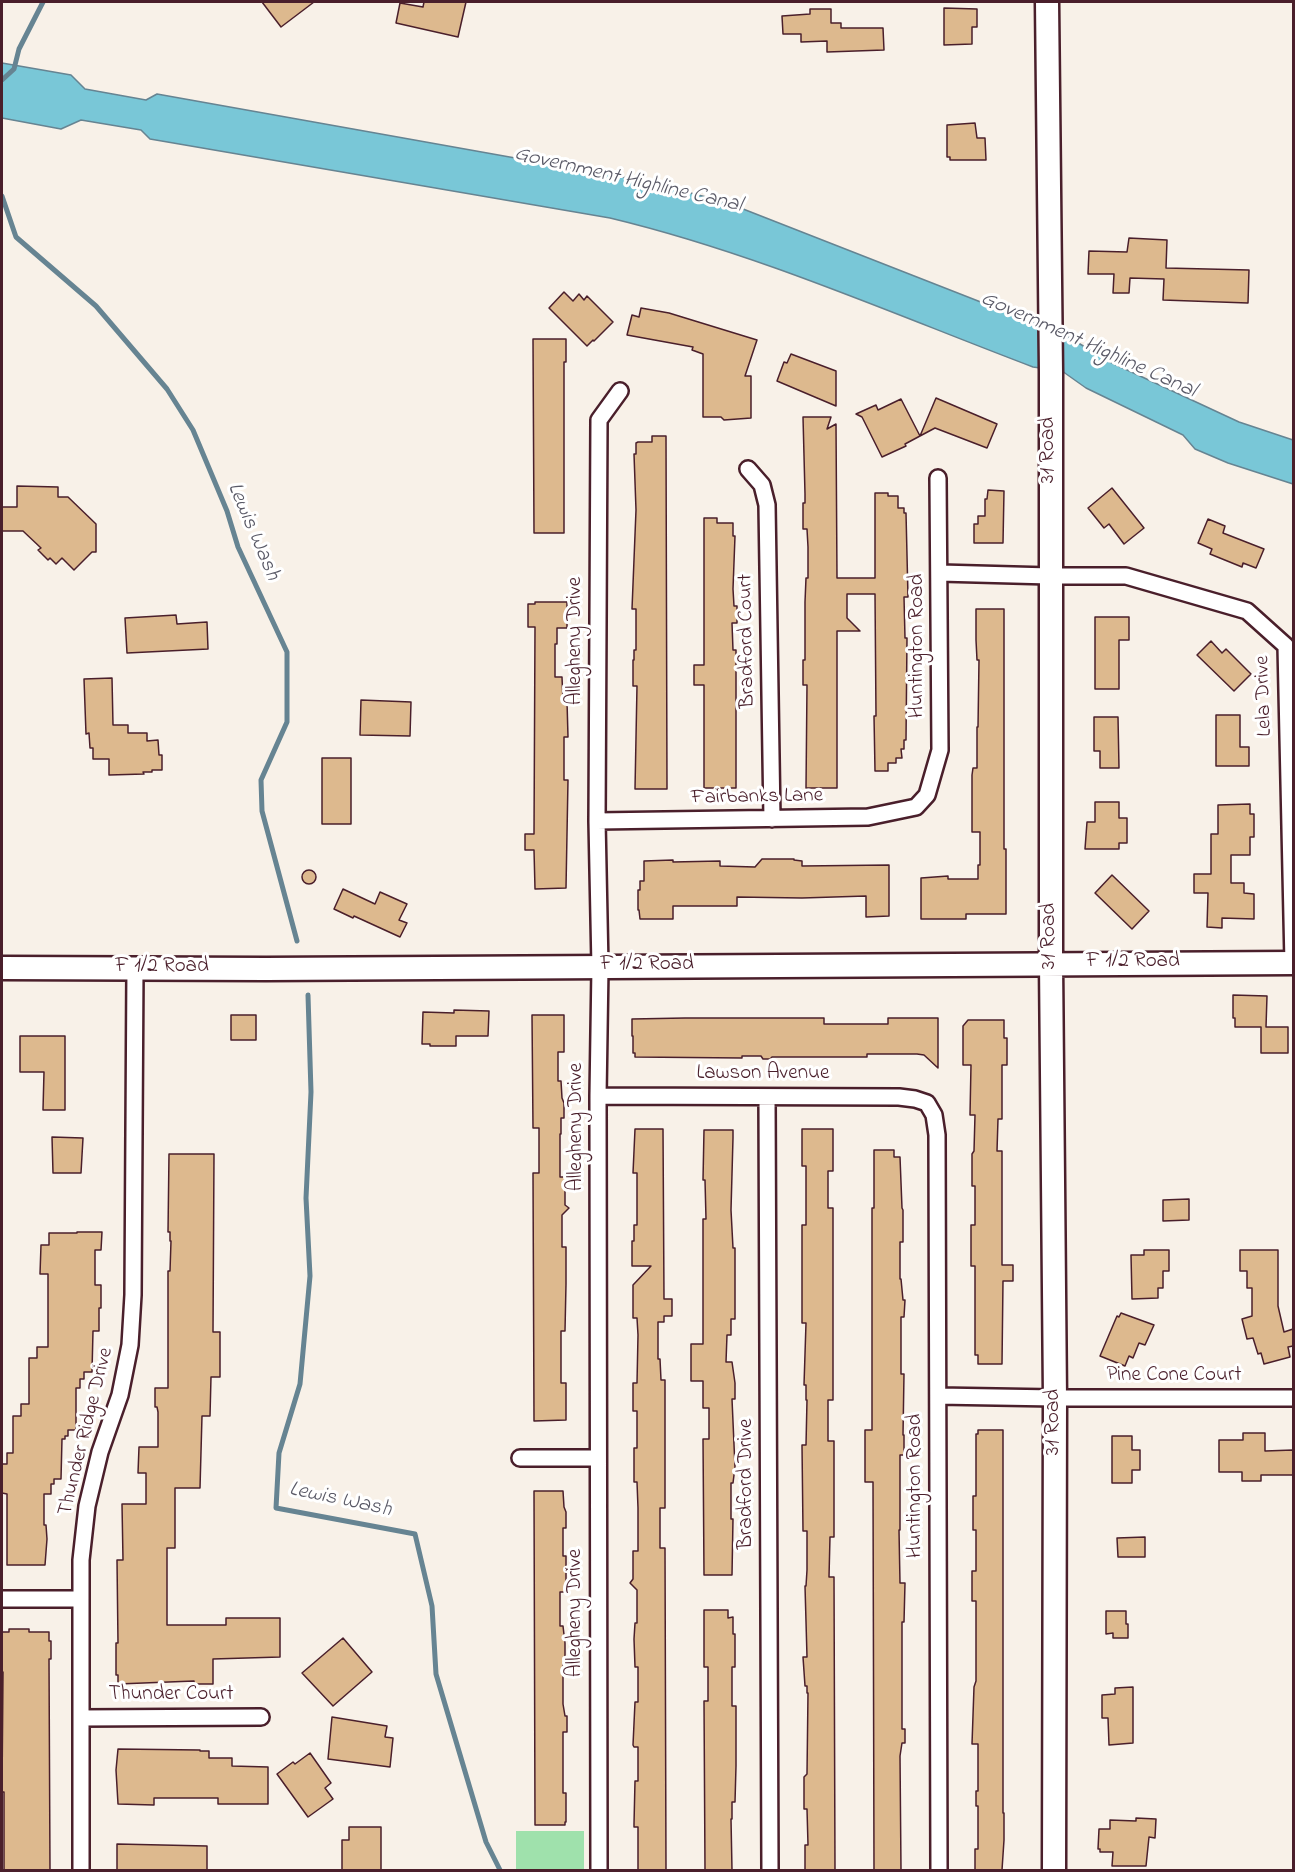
<!DOCTYPE html>
<html>
<head>
<meta charset="utf-8">
<style>
  body { margin:0 }
  #map { position:relative; width:1295px; height:1872px; overflow:hidden; background:#f8f1e8; font-family:"Indie Flower",sans-serif }
  canvas { display:block }
  .frame { position:absolute; inset:0; border:3px solid #4a1f2b; pointer-events:none }
</style>
</head>
<body>
<div id="map">
<canvas width="1295" height="1872"></canvas>
<div class="frame"></div>
</div>
<script>
const ctx = document.querySelector('canvas').getContext('2d');
ctx.lineJoin = 'round';
function fill(path, color) { ctx.fillStyle = color; ctx.fill(path, 'evenodd'); }
function trace(path, color, width, dash) { ctx.strokeStyle = color; ctx.lineWidth = width; ctx.lineCap = dash ? 'butt' : 'round'; ctx.setLineDash(dash || []); ctx.stroke(path); }
function drawText(font, color, halo, rows, align = 'center') {
  ctx.font = font + ' "Indie Flower",sans-serif'; ctx.lineWidth = 6; ctx.setLineDash([]); ctx.textBaseline = 'middle'; ctx.strokeStyle = halo; ctx.fillStyle = color; for (const [text, x, y, turn = 0] of rows) {
    ctx.save(); ctx.translate(x, y); ctx.rotate((+turn || 0) * Math.PI / 180); ctx.textAlign = isNaN(turn) ? turn : align; if (halo) ctx.strokeText(text, 0, 0); ctx.fillText(text, 0, 0); ctx.restore();
  }
}
const green = new Path2D(`
  M516,1831h68v39h-68z`);
const water = new Path2D(`
  M2,63l69,12 14,14 61,11 11,-6 487,87 62,16 32,10 327,128 45,27 129,60 54,18v44l-65,-21 -33,-14 -12,-14 -97,-47 -24,-17 -29,-4c-140,-53 -277,-114 -423,-149l-460,-79 -9,-9 -60,-10 -20,9 -59,-11z`);
const stream = new Path2D(`
  M2,80l12,-11 5,-20 24,-47
  M2,196l14,41 80,69 71,83 26,41 34,81 11,36 49,105v70l-26,58 1,31 35,130
  M308,995l3,97 -5,106 4,78 -10,108 -21,69 -3,55 139,26 17,72 4,68 50,168 14,28`);
const building = new Path2D(`
  M262,2h52l-33,25z
  M424,2h42l-8,35 -62,-14 4,-20 23,4z
  M944,8l33,1v18h-5v17l-28,1z
  M810,9h21v14h10v5h42l1,22 -57,2v-11l-26,1v-8h-18l-1,-18 28,-2z
  M975,123l2,15h8l1,22h-36v-3h-3v-32z
  M1129,238l38,2 -1,28 83,2 -1,33 -85,-3 1,-21 -34,-1 -1,15h-16l1,-19h-26l1,-23 38,1z
  M564,292l9,9 6,-7 5,6 3,-4 26,26 -19,19 -1,-1 -6,6 -38,-38z
  M641,308l28,5 88,27 -12,36h6v42l-27,2 -3,-3h-18v-63l-11,-4 1,-3 -66,-12 5,-20 7,2z
  M533,339h33v23h-2v171h-30z
  M791,354l45,17v35l-59,-25 7,-19 3,1z
  M936,398l61,26 -10,24 -52,-20 -15,8z
  M901,399l19,37 -15,8 1,2 -24,11 -20,-40 -6,-3 20,-9 2,5z
  M803,417h28l-4,12 9,-5 1,154h38v-85h13v3h10v12h6v5h2l2,84h-4l1,41h2l-1,102h-2v9h-3l1,9h-6v5h-8v8h-13l-1,-55h2l-1,-122h-28v24l13,13h-23v157h-31l1,-103h-4v-25h2v-58l1,-24h2v-31l-1,-18h-4v-26h2v-9z
  M652,436h14l1,353h-32l2,-103h-4v-26h1v-10h2v-41h-4l4,-99 -2,-56h2v-11l2,-1h14z
  M17,486l41,1v10h10l28,27v28h-4l-18,18 -12,-12 -6,6 -6,-6 -2,2 -10,-10 3,-2 -18,-17h-21v-24h15z
  M1112,488l32,40 -20,16 -15,-20 -5,4 -16,-20z
  M988,490l16,1 -1,52h-29v-19h4v-8h7v-17h2z
  M704,518h13v5h16v13h2l-2,53 1,17h3v17h-5l1,27h3v138h-32v-103h-10v-20h10z
  M1208,519l17,7 -2,7 41,16 -8,19 -13,-5 -1,4 -32,-13 2,-5 -14,-6z
  M535,602h32v26h-10v16h-2v33h7l1,24h4l1,36h-4v43h4l-2,108 -31,1 -1,-39h-9v-16h9l1,-207h-7v-23h7z
  M976,609h28v240h2v65h-40v5h-45v-41l27,-2v3h30v-14h2v-33h-8v-57l1,-7h4v-41h1l1,-67h-2l-1,-20z
  M176,615l1,9 30,-2 1,27 -81,4 -2,-35z
  M1095,617h34v23h-10v49h-24z
  M1211,641l11,12 4,-4 25,25 -17,17 -37,-36z
  M112,678l1,47h15v8h19v8l11,-1 1,15h3v15h-10v2h-9l1,2 -35,1v-16h-16v-11h-3l-1,-15 -3,1 -2,-55z
  M361,700l50,2 -1,34 -50,-1z
  M1216,715h24v32h9v19h-33z
  M1094,717h24l1,51h-19v-17h-6z
  M322,758h29v66h-29z
  M1095,802h24v16h8v25h-8v6h-34l2,-27h8z
  M1250,804v10h4v23h-4v18h-19v28h13v10l10,1v25l-32,-1v10l-15,-1 1,-34h-14v-19h17v-40h7v-29z
  M762,859h32v1l8,1v5l87,-1v51l-23,1v-21l-64,2 -65,-1v9h-64v13h-33l-1,-9h-1v-20h2v-9h4v-20l29,-1v2l47,-1v5l35,1z
  M302 877a7 7 0 1 1 14 0a7 7 0 1 1-14 0Z
  M1112,875l37,36 -17,18 -37,-36z
  M343,889l32,15 5,-12 27,12 -8,16 8,3 -7,14 -46,-21 -1,2 -19,-9z
  M1233,995l34,1 -1,31h22v26h-27v-26h-26v-9h-2z
  M454,1010l35,1 -1,25h-32v10h-26v-2h-8l1,-32 31,1z
  M231,1015h25v25h-25z
  M532,1015h32v37h-6v29h3l1,17 2,5v15h-3v16h-1v43h5v28l4,3 -7,7v32h4v37l-1,47h-4v52h5v37l-32,1 -1,-248h6v-45h-6z
  M685,1018h139v6h64v-6h50v50l-14,-13 -7,-1h-50v3h-95l-2,2h-7l-2,-3h-19v2l-107,-1v-4h-2v-17h-1v-17z
  M968,1020h36v18h3v27h-5v54h-4l-1,32h5v114h11v16h-10l-1,83h-24v-9h-3v-89h-4v-41h4v-39h-3v-32l2,-3 1,-36h-5l1,-50h-8v-39z
  M20,1036h45v74h-22l1,-38h-24z
  M635,1129h28l1,170h8v17h-8v6h-6v37h2l1,21h4v128h-5v40h5l1,322h-28v-43h-4v-3l1,-43h3v-34h-4l-1,-2 2,-43h3v-35h-3l-1,-28 1,-16h2v-33l-7,-7 3,-4v-28h5v-43l-1,-26h-3v-34h3v-37h-4v-28h4l1,-48 -1,-17h-4v-33l18,-19h-19v-25h2v-16h3v-52h-4z
  M802,1129h31v42h-5v37h5v192h-5v41h6v96h-4l-1,40h5l1,293h-30v-25h3l-1,-36h-3v-32l3,-3 1,-81h-1v-7h-2l-2,-29h4l-2,-71h1l1,-16v-39h-4l-1,-86h4l1,-45h-1v-15h-2l2,-62h-4v-98h4v-59h-4z
  M704,1130h29v8l-2,72 2,38h2v71h-4v16h-4l-1,27h6l3,21v16h-3l3,68 -2,16h-2v36h2l-1,56h-28l-1,-136h6v-31h-6v-27h-12v-37h12v-125h3l-1,-39h-2z
  M52,1137l31,1 -2,35h-28z
  M874,1150h20v7h6l2,51 1,2v32h-3v37h1l2,21h2l-1,17h-3v57h3l-1,61h1v20h-4v75h-1l1,53h5l-1,39h-2v107h3v14h-3l-2,13 1,114h-27l-1,-388h-8v-52h7v-222h2z
  M169,1154h45l-1,178h7v45h-9l-1,39h-8l-2,72h-25v60h-8v77h59v-7h54v39l-67,2v25h-19v-3l-76,3v-9h-2v-32h2l-1,-83h6l-1,-56h24v-31h-8l1,-26h19v-35l-1,-5h-2v-19h13v-117h2l1,-30h-1v-9h-2z
  M1189,1199v21l-26,1v-21z
  M77,1232h25l-1,18h-6v35h6v23h-2v23h-6l-1,41h-8v7h-4v9h-4v42h-8v6h-3v3h-3l-1,40h-7v5h-3v10h-7v31h2l1,14 -2,26h-38v-71l-5,-1v-29h5v-11h6v-37h8v-12h8v-46h8v-11h11v-73h-8l1,-29h8v-12h28z
  M1144,1250h25v21h-6v17h-5v10l-26,1 -1,-44h13z
  M1240,1250h38v56l6,26 9,-3v17l-5,1 2,10 -26,7 -3,-11 -3,1 -5,-16 -6,1 -5,-20 10,-3v-28h-5v-17h-7z
  M1121,1313l33,12 -9,20 -6,-2 -6,15 -4,-2 -4,10 -25,-10 17,-40 2,1z
  M978,1430h25v383h1v27l-2,30h-27v-21h3v-43h-2v-15h2v-47h-6l2,-57 2,-6v-80h-4v-30h4v-41h-3v-34h3v-62h2z
  M1243,1433h22v18l28,-1v25h-32v6h-19v-9h-23v-32h24z
  M1112,1436h20v14h8v20h-8v13h-20z
  M534,1491h29l1,16 2,5v16h-3v28h3v36h-6v34h3l2,17v20h-2v41l2,12h2v16h-4v61h3v29h-1v3h-30z
  M1145,1537v20h-27l-1,-19z
  M704,1610h24v8l5,-1v17h2v33h-3v39h4v60l-1,36h-3v17h-1l1,51h-27l-1,-169h4v-34h-4z
  M1106,1611h20v13h2v14h-15v-5l-7,1z
  M9,1629h20v3h20v9h2v18h-2l1,211h-46v-78h-2l1,-120h-1v-40h7z
  M343,1638l29,34 -39,34 -31,-33z
  M1133,1687v56l-24,2 -1,-27h-6v-23l13,-1v-6z
  M332,1717l55,9 -2,11 8,1 -3,29 -62,-8z
  M118,1749l82,1v1h9v7h23v8l36,1v37h-50v-6h-64v7l-36,-1 -2,-34z
  M310,1753l21,30 -6,5 8,11 -25,18 -31,-43 16,-12 2,2z
  M1136,1818l20,1 -1,19 -6,-1 -3,29h-34l1,-14h-13v-3h-2l1,-20h11v-9l26,1z
  M349,1827h32v43h-39v-30h7z
  M117,1844l90,2v24h-90z`);
const street = new Path2D(`
  M748,469l14,16 5,20 5,314
  M940,573l110,3h76l121,35 39,35 7,317
  M597,821l271,-4 48,-10 11,-12 13,-45 -2,-272
  M598,1096l301,1 16,2 12,4 7,12 3,20 2,735
  M767,1097l3,773
  M938,1396l117,2h239
  M520,1458h78
  M2,1599h79
  M81,1718l180,-1
  M81,1870v-310l6,-54 13,-54 20,-57 10,-50 3,-50 2,-328
  M599,1870l-1,-774 2,-129 -3,-146 2,-401 21,-29`);
const secondary = new Path2D(`
  M1047,2l4,370v591l4,435 -1,472
  M2,968l264,1 1028,-6`);
const streetNames = [
  ["31 Road",1050,450,-90],
  ["Allegheny Drive",577,641,-90],
  ["Bradford Court",748,641,-91],
  ["Huntington Road",919,646,-90],
  ["Lela Drive",1265,696,-92],
  ["Fairbanks Lane",757,798,-1],
  ["31 Road",1051,936,-90],
  ["F 1/2 Road",1133,963],
  ["F 1/2 Road",647,966],
  ["F 1/2 Road",162,968],
  ["Lawson Avenue",763,1075],
  ["Allegheny Drive",578,1127,-90],
  ["Pine Cone Court",1174,1377],
  ["31 Road",1055,1422,-90],
  ["Thunder Ridge Drive",87,1432,-76],
  ["Bradford Drive",748,1484,-90],
  ["Huntington Road",917,1486,-90],
  ["Allegheny Drive",577,1613,-90],
  ["Thunder Court",171,1696]
];
const waterNames = [
  ["Government Highline Canal",628,181,13],
  ["Government Highline Canal",1088,346,24],
  ["Lewis Wash",252,532,67],
  ["Lewis Wash",340,1501,12]
];
fill(green, '#9fe1ac');
fill(water, '#79c7d7');
trace(water, '#668492', 1.5);
trace(stream, '#668492', 5);
fill(building, '#ddb98e');
trace(building, '#4a1f2b', 1.5);
trace(street, '#4a1f2b', 20);
trace(secondary, '#4a1f2b', 27);
trace(street, '#fff', 15);
trace(secondary, '#fff', 22);
drawText('21px', '#4a1f2b', '#fff', streetNames);
drawText('italic 22px', '#5a5a67', '#fff', waterNames);
</script>
</body>
</html>
